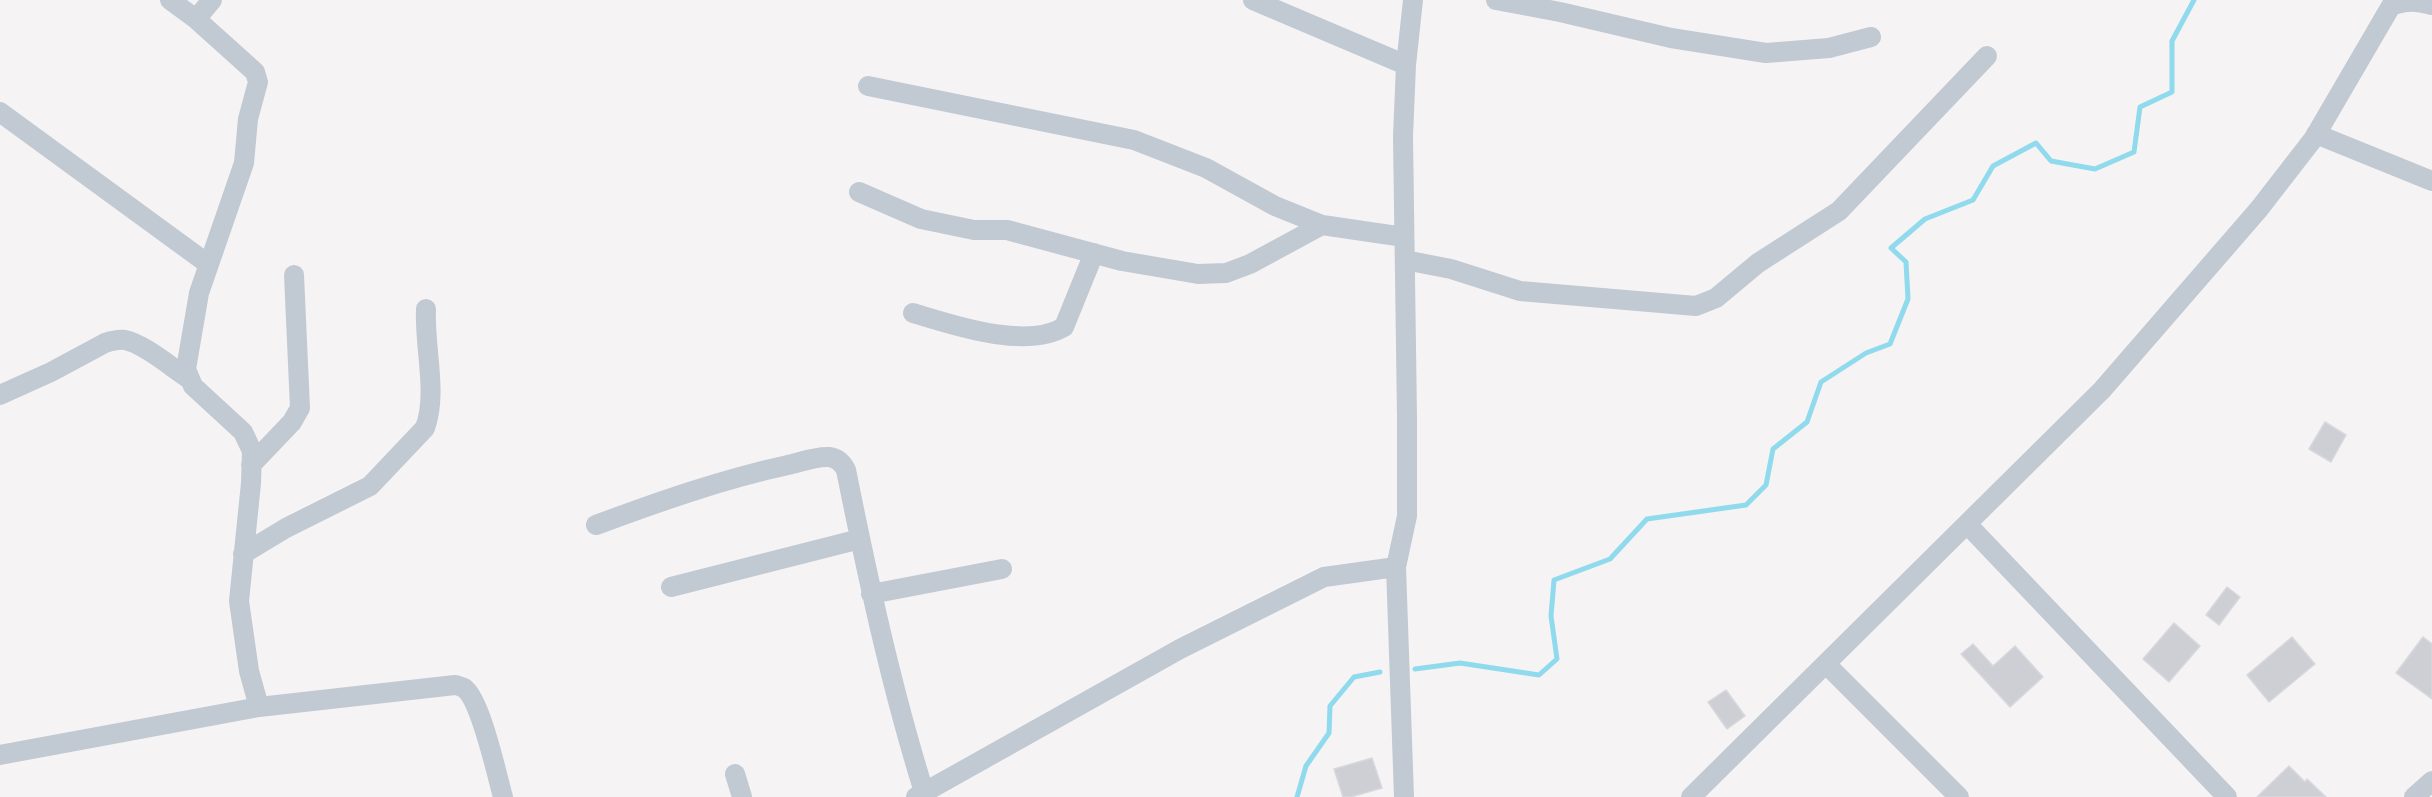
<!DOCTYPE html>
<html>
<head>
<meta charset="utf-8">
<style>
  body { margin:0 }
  canvas { display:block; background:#f5f3f3 }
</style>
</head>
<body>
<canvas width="2432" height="797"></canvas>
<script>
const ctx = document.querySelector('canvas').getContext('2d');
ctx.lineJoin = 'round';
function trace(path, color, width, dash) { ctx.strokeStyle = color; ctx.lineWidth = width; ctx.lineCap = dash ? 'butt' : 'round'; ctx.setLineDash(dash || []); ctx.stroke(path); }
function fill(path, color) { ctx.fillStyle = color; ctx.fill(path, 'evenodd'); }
const stream = new Path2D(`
  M1415,669l45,-6 79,12 18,-16 -6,-43 3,-36 56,-21 37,-40 99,-14 20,-20 7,-36 34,-27 14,-40 45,-29 24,-9 18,-45 -2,-37 -15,-14 34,-29 48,-19 20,-34 43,-23 15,18 44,8 39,-17 6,-45 32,-15v-51l22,-41
  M1297,797l9,-31 23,-33 1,-27 24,-29 26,-5`);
const building = new Path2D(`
  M2325,422l21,13 -15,27 -22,-13z
  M2227,587l13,10 -21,28 -13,-10z
  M2174,623l26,23 -31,36 -26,-23z
  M2292,637l23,27 -46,38 -22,-27z
  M2423,637l9,7v55l-36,-26z
  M1973,644l20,22 22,-20 28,31 -33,30 -49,-53z
  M1726,690l19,26 -18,13 -19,-27z
  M1372,758l10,30 -31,9h-8l-9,-28z
  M2289,766l16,16 2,-3 19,18h-69z`);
const minor = new Path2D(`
  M170,0l26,19
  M212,0l-16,19 59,53 3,10 -10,37 -4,44 -45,130 -13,76 7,17 50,46 9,19 -1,32 -12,118 10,70 10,36 196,-22c2,0 9,3 9,3 17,12 33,88 39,109
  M1253,0l153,65
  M1496,0l64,12 111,26 95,15 63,-5 42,-11
  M868,86l266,54 72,28 69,38 47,19 82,12
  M0,112l208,152
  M2316,134l116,47
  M859,192l62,27 53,11h33l115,31 76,13 28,-1 24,-9 72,-39
  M1405,260l46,9 69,22 176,15 20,-8 42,-35 81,-52 148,-155
  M913,313c40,12 112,37 151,14l30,-74
  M0,395l51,-23 54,-29c6,-2 13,-4 20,-3 19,4 46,27 63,38
  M251,465l41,-43 8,-14 -6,-133
  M1967,524l260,273
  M596,525c62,-23 127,-46 192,-60 13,-3 28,-9 41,-8 8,1 13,5 17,13 22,109 45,216 78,322
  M243,554l43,-26 84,-42 55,-58c13,-35 -1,-81 1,-119
  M671,587l189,-48
  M871,594l131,-25
  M1826,664l133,133
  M0,755l259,-48
  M735,774l7,23
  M916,797l264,-148 144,-72 72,-10
  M1404,797l-8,-230 11,-51v-99l-4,-281 3,-71 7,-65
  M1691,797l411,-407 157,-181 55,-71 77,-132c15,-6 26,-5 41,-1
  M2414,797l18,-16`);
trace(stream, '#90daee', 5);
fill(building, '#cdcfd5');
trace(building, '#d7d9de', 1.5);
trace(minor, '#c1cad2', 20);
</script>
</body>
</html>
